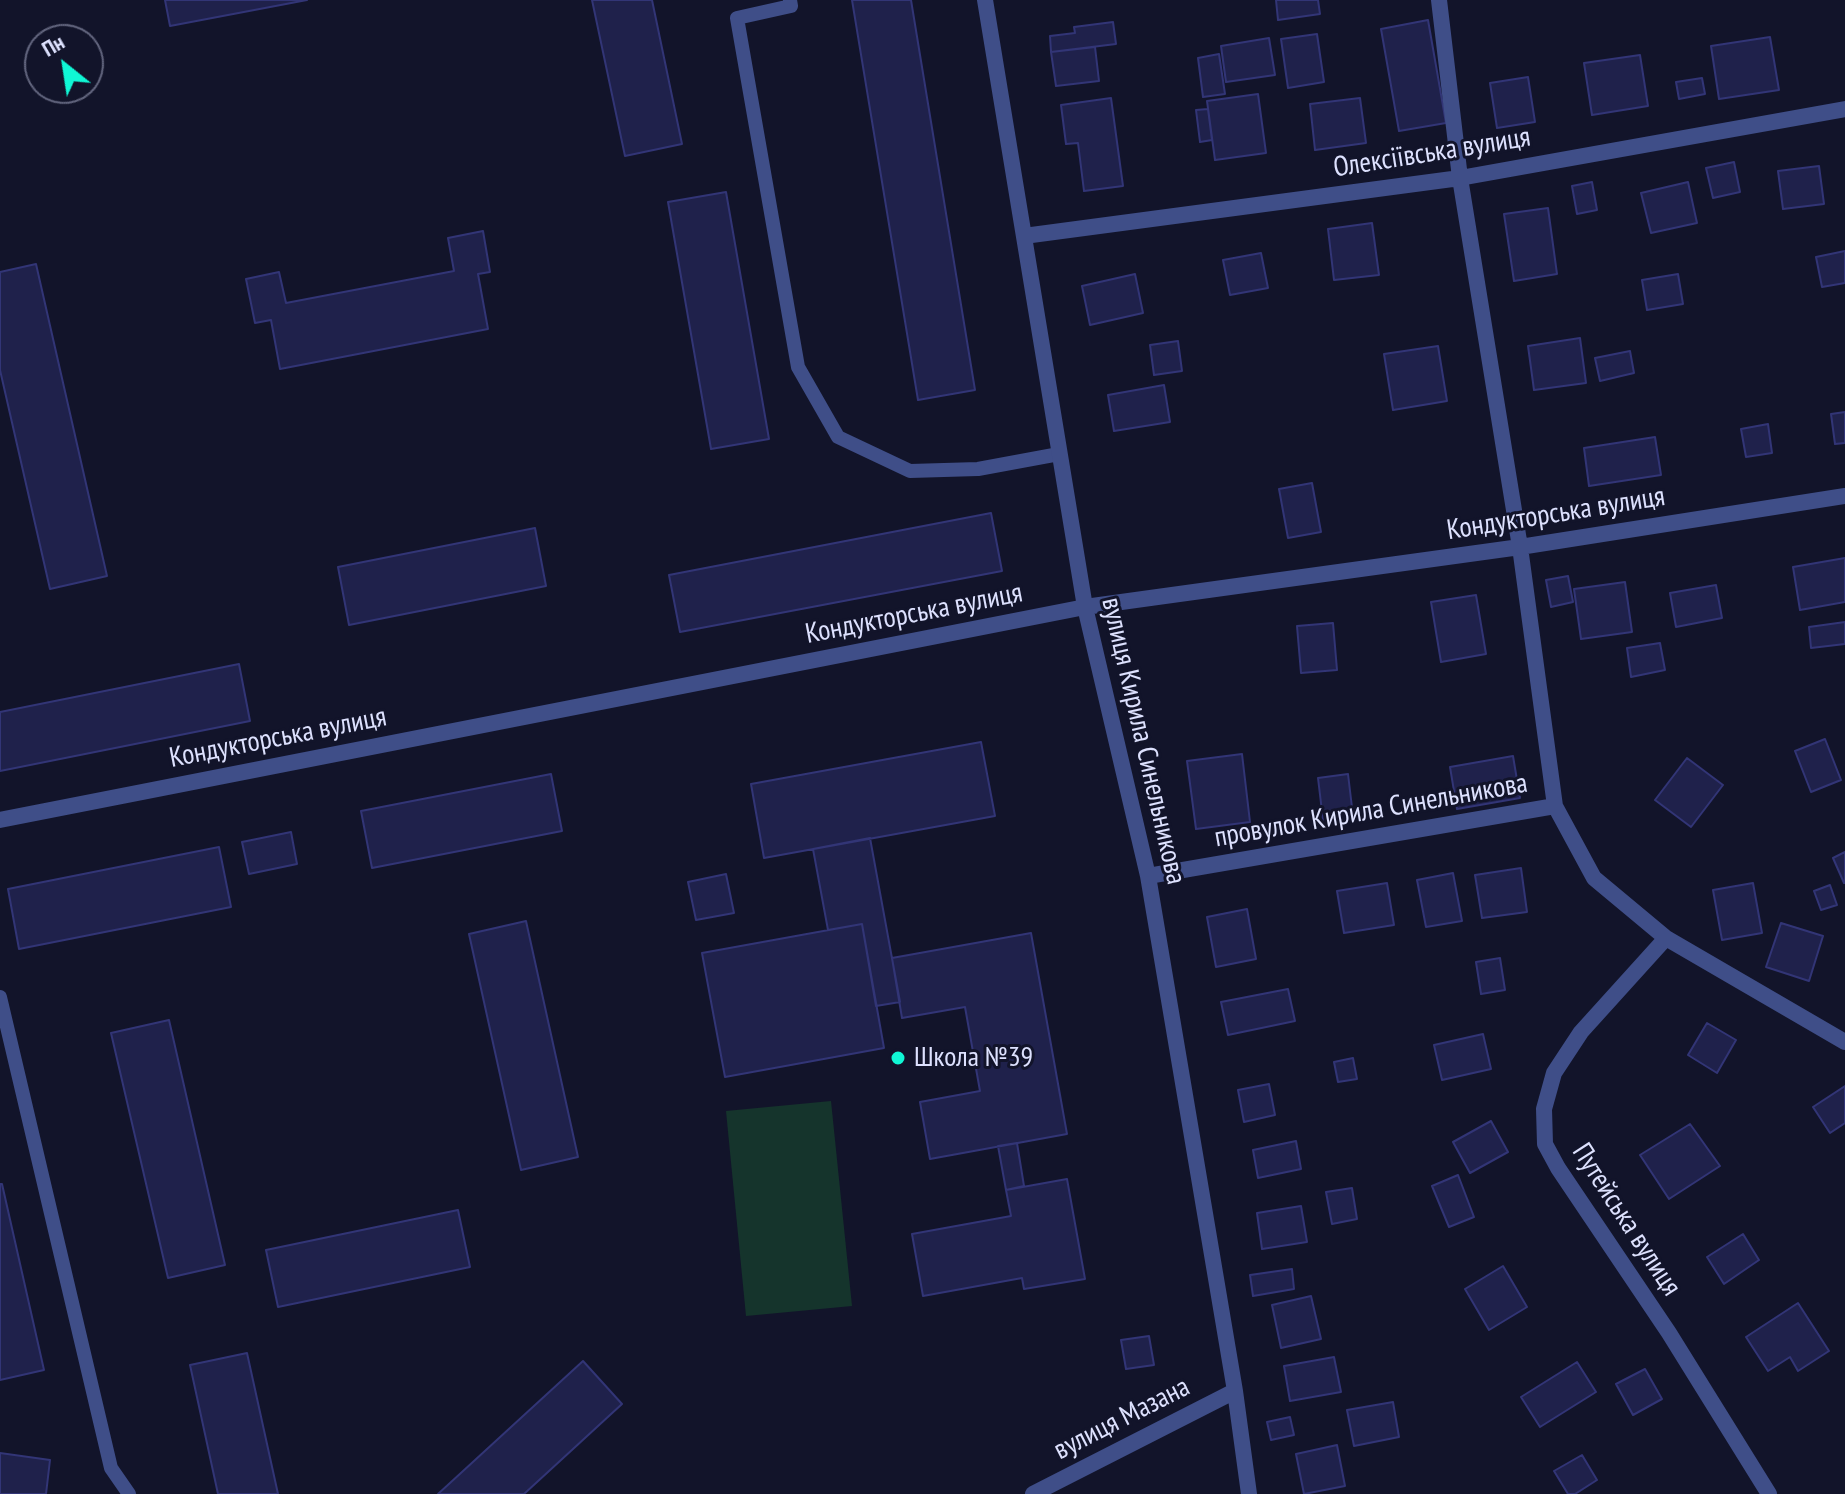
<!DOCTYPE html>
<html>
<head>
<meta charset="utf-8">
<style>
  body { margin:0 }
  #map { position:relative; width:1845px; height:1494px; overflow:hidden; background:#12142a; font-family:"PT Sans Narrow",sans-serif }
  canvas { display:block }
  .north { position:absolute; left:24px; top:24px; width:80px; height:80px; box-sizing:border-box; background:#12142a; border:2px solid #63667f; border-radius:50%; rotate:330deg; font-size:22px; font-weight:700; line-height:32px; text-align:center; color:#dde1fe }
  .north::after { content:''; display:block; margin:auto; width:28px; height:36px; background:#10f7d5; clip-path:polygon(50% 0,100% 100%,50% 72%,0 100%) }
</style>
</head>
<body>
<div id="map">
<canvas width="1845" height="1494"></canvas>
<div class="north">Пн</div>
</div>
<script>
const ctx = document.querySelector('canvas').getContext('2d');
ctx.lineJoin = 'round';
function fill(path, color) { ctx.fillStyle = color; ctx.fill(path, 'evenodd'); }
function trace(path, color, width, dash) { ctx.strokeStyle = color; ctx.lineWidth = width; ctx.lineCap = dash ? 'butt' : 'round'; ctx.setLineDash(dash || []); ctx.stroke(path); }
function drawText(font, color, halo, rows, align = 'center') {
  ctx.font = font + ' "PT Sans Narrow",sans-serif'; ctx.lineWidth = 6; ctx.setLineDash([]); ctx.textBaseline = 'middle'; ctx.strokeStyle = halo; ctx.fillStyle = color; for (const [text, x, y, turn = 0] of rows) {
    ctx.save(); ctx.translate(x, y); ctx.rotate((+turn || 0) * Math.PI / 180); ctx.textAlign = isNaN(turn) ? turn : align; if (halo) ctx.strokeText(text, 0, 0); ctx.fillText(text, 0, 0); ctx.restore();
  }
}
const green = new Path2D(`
  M831,1101l21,205 -106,10 -20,-205z`);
const building = new Path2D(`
  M165,0h142l-137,26z
  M592,0h60l30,144 -57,12z
  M852,0h59l64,390 -57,10z
  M1276,0h42l2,14 -42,6z
  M1428,20l18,103 -47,8 -18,-102z
  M1113,22l3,22 -65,8 -1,-16 25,-3 -1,-6z
  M1317,34l7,48 -36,6 -7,-49z
  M1770,37l9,53 -60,9 -8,-53z
  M1269,38l6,37 -49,7 -5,-36z
  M1095,47l4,34 -43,5 -5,-34z
  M1219,54l6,40 -22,3 -5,-39z
  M1640,55l8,51 -56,9 -8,-52z
  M1528,77l7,45 -38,6 -7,-45z
  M1702,78l3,16 -26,5 -3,-17z
  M1258,94l8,59 -51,7 -8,-59z
  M1111,98l12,88 -39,5 -6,-48 -12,1 -5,-39z
  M1360,98l6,45 -51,7 -5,-46z
  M1208,109l4,31 -12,2 -4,-32z
  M1734,162l6,30 -27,6 -7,-30z
  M1819,166l5,38 -41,5 -5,-38z
  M1592,182l5,28 -20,4 -5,-28z
  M1688,182l9,41 -46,10 -10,-40z
  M726,192l43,247 -58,10 -43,-247z
  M1548,208l9,66 -43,7 -10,-67z
  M1372,223l7,52 -45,5 -6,-51z
  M483,231l7,41 -12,2 10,55 -208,40 -9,-49 -16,3 -9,-44 33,-7 7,31 168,-32 -6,-33z
  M1845,251v32l-23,4 -6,-30z
  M1261,253l7,35 -38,7 -7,-35z
  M36,264l71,312 -57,13 -50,-219v-98z
  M1135,274l8,39 -53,12 -8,-39z
  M1678,274l5,30 -36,6 -5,-30z
  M1580,338l6,45 -52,7 -6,-44z
  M1178,341l4,30 -28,4 -4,-30z
  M1438,346l9,55 -54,9 -9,-56z
  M1630,351l4,22 -34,8 -5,-23z
  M1164,385l6,37 -56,9 -6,-36z
  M1845,412v31l-10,1 -4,-30z
  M1768,424l4,29 -26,4 -5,-28z
  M1655,437l6,38 -72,11 -5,-38z
  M1312,483l9,49 -33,6 -9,-49z
  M991,513l11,58 -322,61 -11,-57z
  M535,528l11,58 -197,39 -11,-58z
  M1845,558v44l-45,8 -7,-43z
  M1568,576l5,26 -22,5 -5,-27z
  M1625,582l7,50 -51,7 -7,-50z
  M1716,585l6,33 -46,9 -6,-34z
  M1476,595l10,59 -45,8 -10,-60z
  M1845,622v22l-34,4 -2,-21z
  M1333,623l4,47 -36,3 -4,-47z
  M1660,643l5,27 -34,7 -4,-29z
  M239,664l11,57 -250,50v-59z
  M1825,739l16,41 -30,12 -16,-41z
  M981,742l14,74 -231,42 -13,-74z
  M1242,754l8,68 -54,7 -9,-68z
  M1513,756l7,42 -63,11 -7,-42z
  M1687,758l36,27 -32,42 -36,-27z
  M551,774l11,57 -190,37 -11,-57z
  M1348,774l5,42 -30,4 -5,-42z
  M291,832l6,32 -48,10 -7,-32z
  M870,838l30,164 -24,4 -14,-82 -34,6 -15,-81z
  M219,847l12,60 -212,42 -11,-60z
  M1845,852v31h-1l-11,-25z
  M1521,868l6,44 -45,6 -7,-43z
  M1453,873l9,48 -36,6 -9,-47z
  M726,874l8,39 -38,7 -8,-38z
  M1387,883l7,42 -50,8 -7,-42z
  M1753,883l9,50 -40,7 -9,-50z
  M1830,885l7,20 -16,5 -7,-19z
  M1247,909l9,50 -40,8 -9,-50z
  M526,921l52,236 -57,13 -52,-236z
  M1781,923l42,13 -14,45 -43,-14z
  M862,924l22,124 -159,29 -23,-124z
  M1031,933l36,201 -137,25 -10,-57 60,-11 -15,-84 -63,11 -10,-60z
  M1500,958l5,32 -24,4 -5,-32z
  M1288,989l7,32 -67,14 -7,-33z
  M169,1020l56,245 -57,13 -57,-245z
  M1707,1023l29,17 -19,33 -29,-18z
  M1483,1034l8,35 -49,11 -8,-35z
  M1353,1058l4,21 -19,3 -4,-20z
  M1269,1084l6,31 -31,7 -6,-32z
  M1845,1086v37l-15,10 -17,-26z
  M1491,1121l17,31 -38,21 -17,-31z
  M1690,1124l30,42 -51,33 -29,-44z
  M1296,1141l5,28 -43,9 -5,-28z
  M1017,1143l7,43 -18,4 -8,-44z
  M1458,1175l16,42 -25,10 -17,-41z
  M1067,1179l18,100 -61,10 -2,-11 -99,18 -11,-62 99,-18 -5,-26z
  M0,1184h2l42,186 -44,10z
  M1352,1188l5,31 -25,5 -6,-32z
  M1301,1206l6,36 -45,7 -5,-36z
  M458,1210l12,57 -192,40 -12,-57z
  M1743,1234l16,26 -35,24 -17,-27z
  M1503,1266l24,41 -38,23 -24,-41z
  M1292,1269l2,20 -41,7 -3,-21z
  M1311,1296l10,43 -40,9 -9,-43z
  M1798,1303l31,48 -31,20 -8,-14 -22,14 -22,-34z
  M1149,1336l5,29 -28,4 -5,-29z
  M247,1353l31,141h-60l-28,-129z
  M1334,1357l7,35 -51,9 -6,-35z
  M583,1361l39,43 -98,90h-86z
  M1577,1362l19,30 -56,35 -19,-30z
  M1645,1369l17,30 -29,16 -17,-31z
  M1393,1402l6,35 -45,9 -7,-36z
  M1290,1417l4,18 -23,5 -4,-18z
  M1337,1445l8,41 -41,8 -8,-40z
  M0,1453l50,7 -4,34h-46z
  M1582,1455l15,25 -22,14h-7l-14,-23z`);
const lane = new Path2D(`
  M790,0l1,6 -54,12 61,349 40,70 72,34 68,-2 81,-15
  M0,997l111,471 18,26`);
const street = new Path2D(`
  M985,0l100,607 63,269 87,515 14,103
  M1439,0l21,178 60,369 35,259 39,72 72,60 179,104
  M1024,236l436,-58 385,-69
  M0,820l1085,-213 435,-60 325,-51
  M1148,876l407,-70
  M1666,938l-85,94 -27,41 -10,36 1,35 13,24 111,165 100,161
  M1033,1494l202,-103`);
const markers = [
  [898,1058,8,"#10f7d5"]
];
const streetNames = [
  ["Олексіївська вулиця",1432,153,-9],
  ["Кондукторська вулиця",1556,514,-9],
  ["Кондукторська вулиця",914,614,-11],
  ["Кондукторська вулиця",278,738,-11],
  ["вулиця Кирила Синельникова",1143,741,77],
  ["провулок Кирила Синельникова",1371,811,-10],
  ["Путейська вулиця",1626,1220,57],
  ["вулиця Мазана",1122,1419,-27]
];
const poiNames = [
  ["Школа №39",914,1058]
];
fill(green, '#15342c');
fill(building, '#1f214b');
trace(building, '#323576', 2);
trace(lane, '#3f4e88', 14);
trace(street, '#3f4e88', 16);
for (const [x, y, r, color] of markers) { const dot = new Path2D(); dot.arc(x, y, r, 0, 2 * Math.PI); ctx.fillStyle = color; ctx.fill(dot); trace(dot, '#12142a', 3); }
drawText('28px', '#dde1fe', '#12142a', streetNames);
drawText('28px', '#dde1fe', '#12142a', poiNames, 'left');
</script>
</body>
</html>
